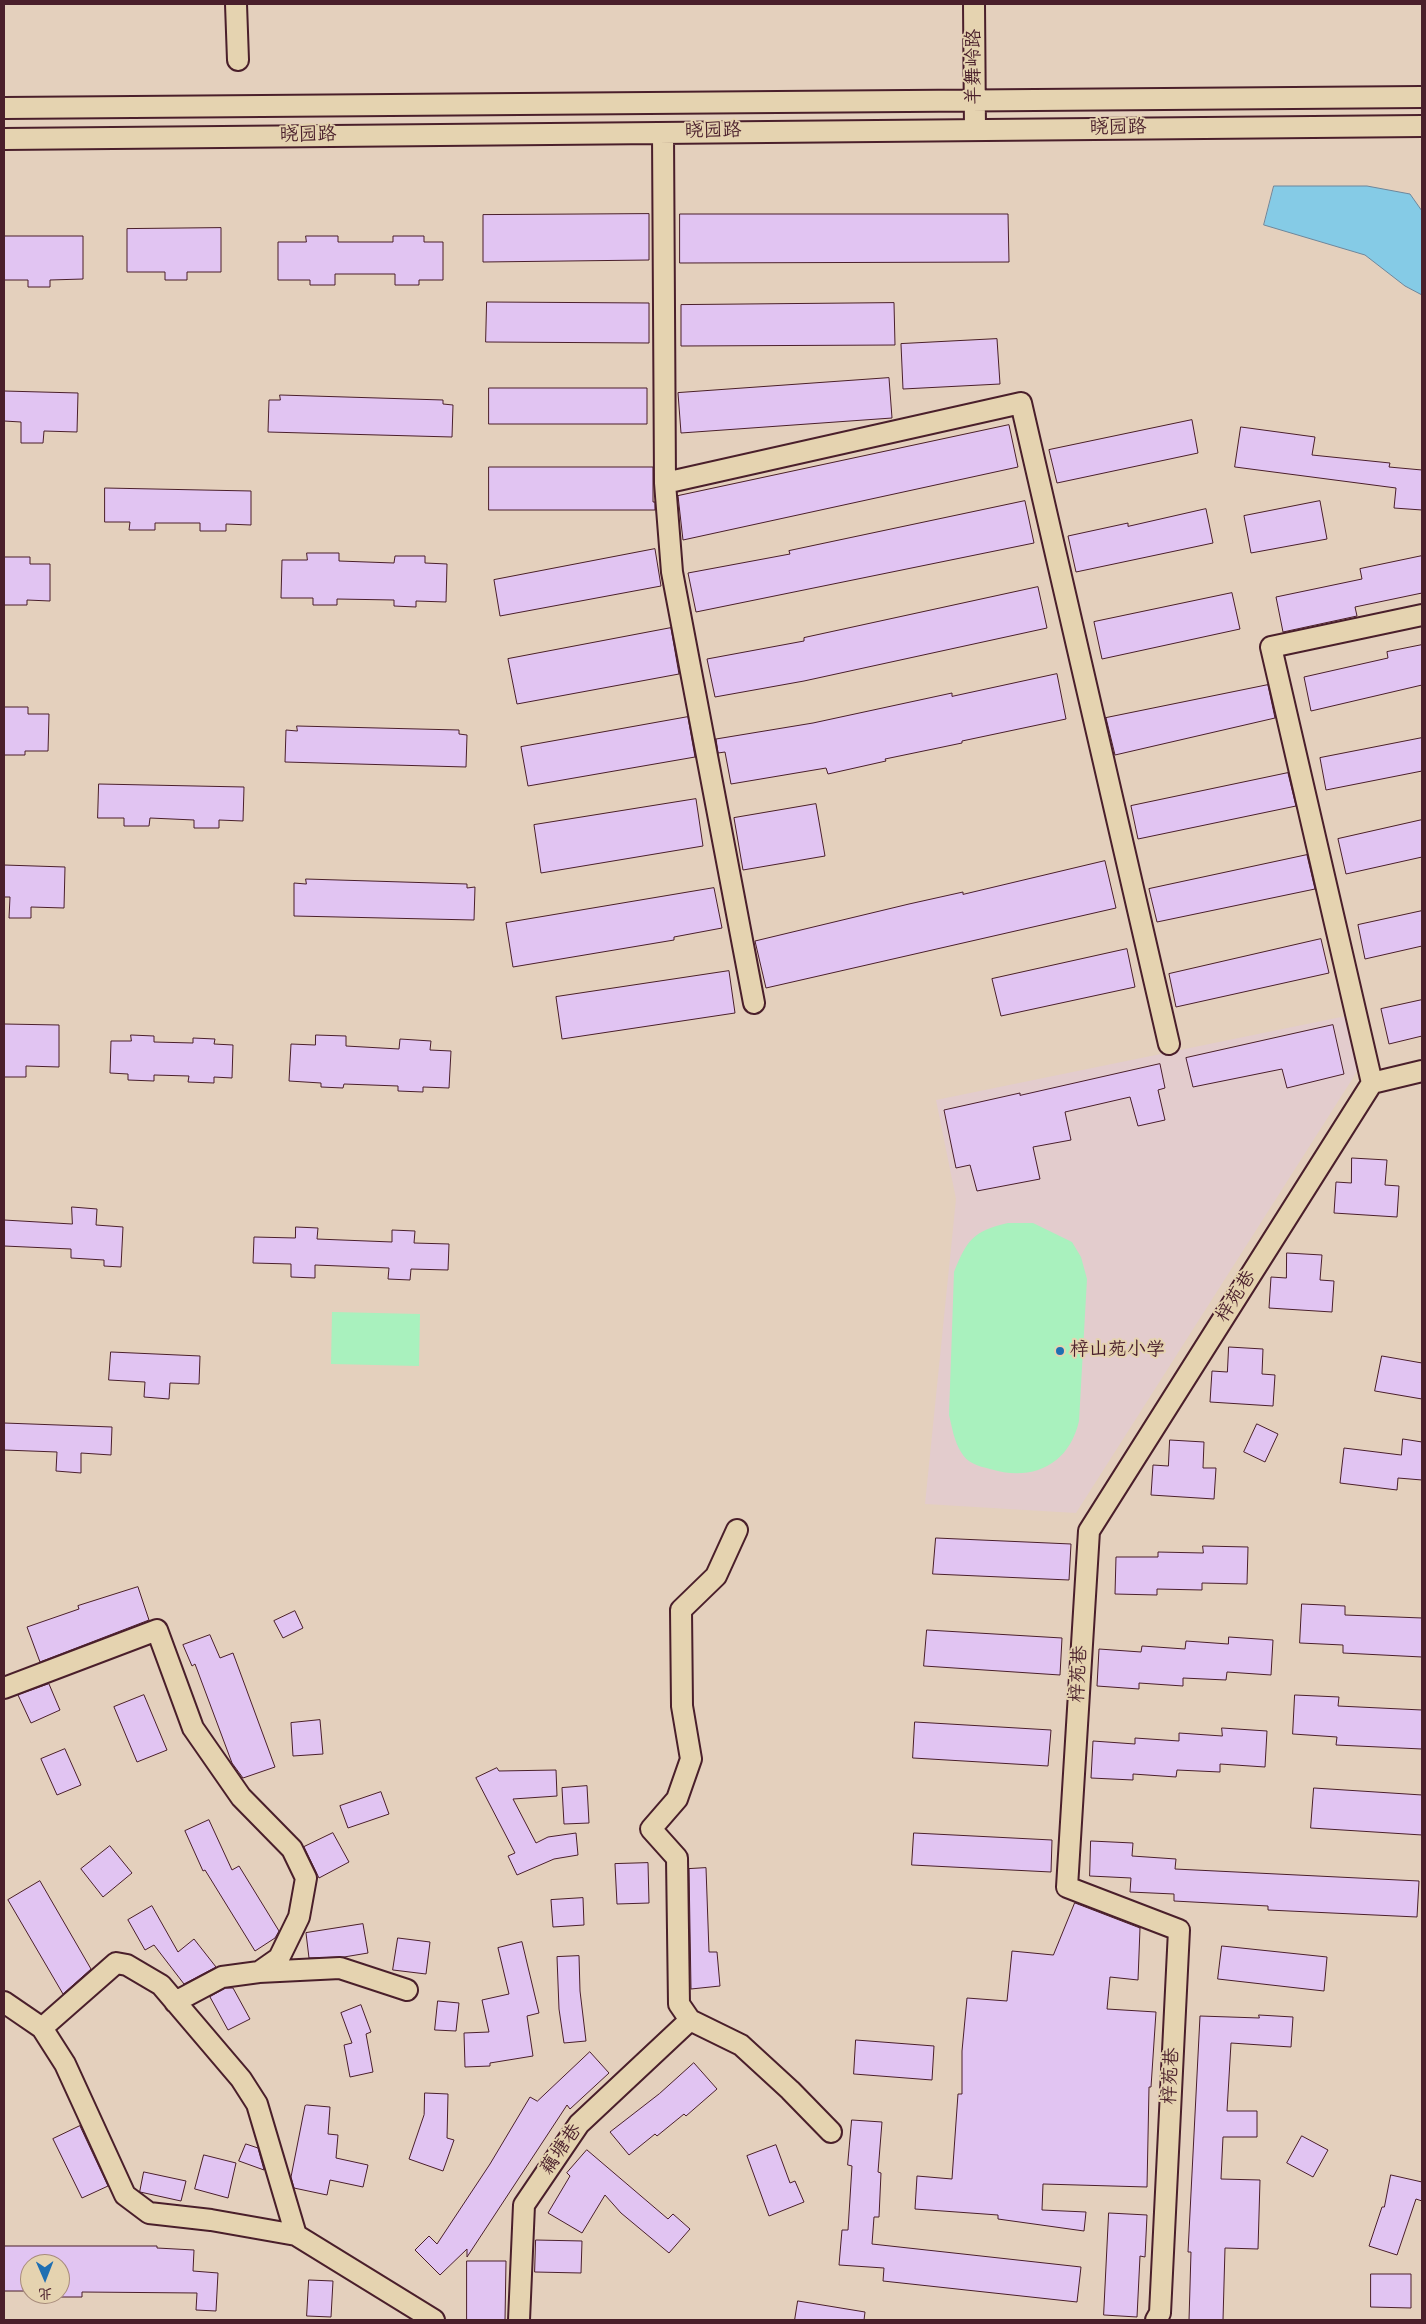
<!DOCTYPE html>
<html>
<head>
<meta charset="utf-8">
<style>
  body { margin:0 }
  #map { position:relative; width:1426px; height:2324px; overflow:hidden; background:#e4d0bd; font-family:Mynerve,"LXGW WenKai TC",sans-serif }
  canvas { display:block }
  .frame { position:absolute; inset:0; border:5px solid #4a1f2b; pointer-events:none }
  .north { position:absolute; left:20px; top:2254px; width:50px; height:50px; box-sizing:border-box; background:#e5d3b0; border:1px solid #a78b7b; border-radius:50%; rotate:179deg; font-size:14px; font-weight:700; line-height:20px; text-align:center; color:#4a1f2b }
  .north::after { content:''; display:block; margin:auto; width:18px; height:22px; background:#1f6fb2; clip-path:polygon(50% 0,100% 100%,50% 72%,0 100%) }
</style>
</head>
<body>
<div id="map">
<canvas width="1426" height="2324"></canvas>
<div class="frame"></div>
<div class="north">北</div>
</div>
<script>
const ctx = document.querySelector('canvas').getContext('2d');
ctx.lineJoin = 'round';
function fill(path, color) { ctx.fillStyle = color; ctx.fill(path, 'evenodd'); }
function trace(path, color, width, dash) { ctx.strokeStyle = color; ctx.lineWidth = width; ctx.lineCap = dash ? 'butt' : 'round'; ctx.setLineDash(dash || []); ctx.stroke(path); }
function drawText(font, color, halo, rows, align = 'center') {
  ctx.font = font + ' Mynerve,"LXGW WenKai TC",sans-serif'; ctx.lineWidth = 4; ctx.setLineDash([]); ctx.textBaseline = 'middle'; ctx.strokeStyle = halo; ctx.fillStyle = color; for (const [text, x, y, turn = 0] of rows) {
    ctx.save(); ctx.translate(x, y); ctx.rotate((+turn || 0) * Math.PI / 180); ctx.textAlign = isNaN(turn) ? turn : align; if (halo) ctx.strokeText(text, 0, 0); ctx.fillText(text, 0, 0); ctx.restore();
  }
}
const built = new Path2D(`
  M1346,1016l12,54 -282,443 -151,-9 31,-305 -20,-99z`);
const green = new Path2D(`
  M1008,1223h25l39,19 9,15 6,22 -8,142c-10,44 -47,61 -89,48 -12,-3 -23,-6 -29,-17 -7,-11 -9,-25 -12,-37l5,-143c13,-32 19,-41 54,-49z
  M332,1312l88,2 -1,52 -88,-2z`);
const water = new Path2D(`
  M1274,186h93l43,8 12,17v84l-17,-9 -40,-31 -101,-30z`);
const building = new Path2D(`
  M649,214v46l-166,2v-47z
  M680,214h328l1,48 -329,1z
  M221,228v44h-34v8h-22v-8h-38v-43z
  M4,236h79v43l-33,1v7h-22v-7h-24z
  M306,236h32v6h55v-6h31v6h19v38h-24v5h-24v-11h-60v11h-25v-5h-32v-38h28z
  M487,302l162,1v40l-163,-1z
  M894,303l1,42 -214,1v-41z
  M997,339l3,45 -97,5 -2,-45z
  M889,378l3,40 -211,15 -3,-40z
  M489,388h158v36h-158z
  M4,391l74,2 -1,39 -33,-1 -1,12h-22v-21l-17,-1z
  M280,395l163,5v4l10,1 -1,32 -184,-5 1,-32h11z
  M1192,420l6,33 -141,30 -8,-33z
  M1009,425l9,42 -335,73 -5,-44z
  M1241,427l74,10 -3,18 78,8 -1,4 33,3v40l-28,-2 2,-20 -161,-21z
  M489,467h164v35h2v8h-166z
  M105,488l146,3v34l-25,-1v7h-26v-8h-45v7h-26l1,-8h-25z
  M1025,501l9,42 -338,69 -8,-39 102,-19 -1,-3z
  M1320,501l7,38 -76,14 -7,-37z
  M1206,509l7,34 -137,29 -8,-36 60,-13v3z
  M655,549l6,37 -161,30 -6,-36z
  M307,553h32v8l55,2 1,-7h30v7l22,1 -1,38 -30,-1v6l-22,-1v-6l-57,-1v6h-24v-7h-32l1,-38h25z
  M1422,556v37l-67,14 2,9 -74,16 -7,-35 86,-18 -2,-10z
  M4,557h26v7h20v37l-23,-1v5h-23z
  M1038,587l9,41 -243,53 -89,16 -8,-38 97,-18v-3z
  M1232,593l8,36 -138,30 -8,-37z
  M671,628l8,46 -162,30 -9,-45z
  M1422,645v40l-111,26 -7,-34 84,-19 -1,-6z
  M1057,674l9,45 -104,22v2l-77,16 1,2 -58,13 -2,-6 -95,16 -6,-32 -7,1 -2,-14 97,-16 139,-30v3z
  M1268,685l7,33 -160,37 -9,-37z
  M4,707h24v7h21l-1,37h-23v4h-21z
  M688,717l7,40 -167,29 -7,-39z
  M297,726l162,4v4l8,1 -1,32 -181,-5 1,-32 11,1z
  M1422,738v33l-96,19 -6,-32z
  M1288,773l8,33 -158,33 -7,-33z
  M99,784l145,3 -1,34 -24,-1v8h-25v-8l-44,-2 -1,8h-25v-8h-26z
  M696,799l7,47 -162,27 -7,-48z
  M816,804l9,52 -82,14 -9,-52z
  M1422,820v37l-76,17 -8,-35z
  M1307,855l8,34 -158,33 -8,-33z
  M1105,861l11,47 -350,80 -11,-47 154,-37 54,-12v2z
  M4,865l61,2 -1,41 -33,-1v11h-22l1,-21h-6z
  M306,879l161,5v4l8,-1 -1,33 -180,-4v-33l12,1z
  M714,888l8,40 -48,9v3l-161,27 -7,-44z
  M1422,911v35l-57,13 -7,-34z
  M1321,939l8,34 -153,34 -7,-33z
  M1127,949l8,38 -134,29 -9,-37z
  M729,971l6,42 -173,26 -6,-42z
  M1422,1000v36l-33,8 -8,-35z
  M4,1024l55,1v42l-33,-1v11h-22z
  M1333,1025l11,49 -57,14 -5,-19 -89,18 -7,-29z
  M131,1035l23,1v6l39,1v-5l22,1 -1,5 19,1 -1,33 -18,-1v6l-26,-1 1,-6 -35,-1v6l-26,-1v-6l-18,-1 1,-32h20z
  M316,1035l30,1v10l53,3 1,-10 31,2 -1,9 21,1 -2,37 -26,-1v5l-25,-1v-5l-54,-2 -1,4 -22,-1v-4l-32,-2 2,-37 24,1z
  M1160,1064l5,24 -7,2 7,30 -27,6 -8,-29 -65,15 6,28 -38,7 7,32 -63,12 -7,-26 -14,3 -12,-58 76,-17v2z
  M1352,1158l35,2 -2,25 14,1 -2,31 -63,-4 2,-31 15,1z
  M72,1207l25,2 -1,16 27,2 -2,40 -17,-1v-6l-33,-2v-9l-67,-3v-26l68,4z
  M296,1227l22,1 -1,11 75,3v-12l23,1 -1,12 35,1 -1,26 -37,-1 -1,11 -22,-1 1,-11 -74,-3v13l-24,-1v-13l-38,-1 1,-26 41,1z
  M1287,1253l35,2 -2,25 14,1 -2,31 -63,-4 2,-31 15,1z
  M1229,1347l34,2 -1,25 13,1 -2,31 -63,-4 2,-31 15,1z
  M111,1352l89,4 -1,28 -29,-1 -1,16 -25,-2 1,-15 -36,-2z
  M1382,1356l40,7v36l-47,-8z
  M4,1423l108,4 -1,28 -30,-2v20l-25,-2 1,-19 -53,-2z
  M1257,1424l21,10 -13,28 -21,-10z
  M1403,1439l19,3v38l-24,-2 -1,12 -57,-7 4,-35 57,7z
  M1170,1440l34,2 -1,26h13l-2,31 -63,-4 2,-30 15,1z
  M936,1538l135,6 -2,36 -136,-6z
  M1203,1546l45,1 -1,37 -45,-1v7l-45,-1v6l-42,-1 1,-37h42v-5l45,1z
  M138,1587l11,33 -109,42 -13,-35 52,-18 -1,-3z
  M1302,1604l43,2v9l77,3v39l-79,-4v-8l-43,-2z
  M295,1611l8,17 -20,10 -9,-17z
  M927,1630l135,8 -2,37 -136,-9z
  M210,1635l10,23 13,-5 42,114 -32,11 -11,-15 -37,-99 -3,2 -9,-21z
  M1229,1637l44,3 -2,35 -44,-3 -1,8 -43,-2v8l-44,-3v6l-42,-3 2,-37 42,3 1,-6 43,3 1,-8 42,3z
  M49,1684l11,26 -29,13 -13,-28z
  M144,1695l23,55 -30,12 -23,-55z
  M1295,1695l44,2 -1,9 84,4v39l-86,-4 1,-8 -44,-3z
  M320,1720l3,34 -30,2 -2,-33z
  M915,1722l136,8 -3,36 -135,-8z
  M1222,1728l45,3 -2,36 -45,-3v8l-43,-2 -1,7 -43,-3v6l-42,-2 2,-37 42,3v-6l44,3v-8l43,3z
  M65,1749l16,36 -24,10 -16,-36z
  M497,1768l2,3 57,-1 1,26 -44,3 23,44 12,-6 28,-4 2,22 -24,4 -37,16 -9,-19 7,-3 -39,-75z
  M587,1786l2,37 -25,1 -2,-36z
  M1314,1788l108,7v40l-111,-7z
  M381,1792l8,22 -41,14 -8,-22z
  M209,1820l23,50 7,-4 40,65 -4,7 -20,13 -50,-81 -2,1 -18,-40z
  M333,1833l16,29 -30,16 -15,-31z
  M914,1833l138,7 -1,32 -139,-7z
  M1091,1841l42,2 -1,13 44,3 -1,10 244,12 -2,36 -149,-7v-4l-94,-5v-7l-44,-2 1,-14 -41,-2z
  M110,1846l22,27 -29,24 -22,-28z
  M648,1863l1,40 -32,1 -2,-40z
  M706,1868l3,84h8l3,34 -29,3 -2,-120z
  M40,1881l51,88 -28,25 -55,-94z
  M583,1898l1,27 -31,2 -2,-27z
  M1075,1903l65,25 -2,52 -28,-3 -3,32 49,3 -5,75h-2l-2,100 -104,-3 -1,26 44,2 -2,19 -86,-12v-4l-83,-6 2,-33 35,3 6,-85h4v-43l5,-53 40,3 5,-50 41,4z
  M152,1906l26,46 16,-13 22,28 -32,17 -30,-39 -9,5 -17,-30z
  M363,1924l5,29 -24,4 -35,1 -3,-25z
  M398,1938l32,4 -4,32 -33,-4z
  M522,1942l17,71 -12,3 6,40 -43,7v3l-25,1 -1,-34 25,-1 -7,-32 27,-6 -11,-46z
  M1222,1946l105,11 -3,34 -106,-12z
  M579,1956l1,35 6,50 -22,2 -5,-34 -2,-52z
  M226,1988h7l17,31 -22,11 -18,-33z
  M438,2001l21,2 -3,28 -21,-1z
  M361,2005l10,27 -5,2 7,38 -23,5 -6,-32 8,-2 -11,-30z
  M1259,2015l34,2 -2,30 -60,-4 -4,68h30v26h-34l-2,42 39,1 -2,69 -33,-1 -2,72h-34l2,-68h-3l12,-236 59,2z
  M856,2040l78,6 -2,34 -78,-6z
  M590,2052l19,21 -39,36 -3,-4 -100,152v-8l-27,26 -25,-25 14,-14 8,8 53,-80 40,-67 7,4z
  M694,2063l23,26 -31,27 -2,-2 -27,22 -2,-2 -26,21 -19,-23 49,-38z
  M425,2093l23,1 -1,44 7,2 -11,31 -34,-12 15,-44z
  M307,2105l23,2 -2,27 10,1 -2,23 32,7 -5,22 -33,-7 -3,15 -33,-7 -3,-11 14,-71z
  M852,2120l30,2 -4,50 3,1 -2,44h-5l-2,27 209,23 -4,35 -194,-21 1,-13 -45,-3 3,-35h6l4,-64 -4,-1z
  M80,2126l28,60 -26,12 -29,-59z
  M1302,2136l26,14 -15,27 -26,-14z
  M246,2144l12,4 6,22 -25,-9z
  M776,2145l14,38 5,-2 9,21 -35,14 -22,-60z
  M587,2150l81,69 5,-5 17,15 -21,24 -48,-40 -16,-18 -23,38 -34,-20 22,-37 -3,-3z
  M204,2155l32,8 -8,35 -33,-9z
  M144,2172l42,9 -5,20 -41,-9z
  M1391,2175l31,7v19l-6,-2 -19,56 -28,-9 13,-39h2z
  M1109,2213l38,2 -2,42 -5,-1 -3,61 -33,-2z
  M536,2240l46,1 -1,32 -46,-1z
  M4,2246h153v2l37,2 -1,21 25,2 -2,38 -20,-1 1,-17 -115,-1v5h-22v-33h-30v27h-26z
  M467,2261h39l-1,59h-38z
  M1371,2274h40v34l-40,-1z
  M309,2280l24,1 -2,36 -24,-1z
  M798,2301l67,11 -1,8h-69z`);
const minor = new Path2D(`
  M236,4l2,56
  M974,4l1,126
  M4,108l1418,-11
  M663,133l2,350 7,89 82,431
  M4,139l1418,-13
  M665,483l356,-80 148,641
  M1372,1083l-101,-436 151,-32
  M737,1530l-21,46 -35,34 1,96 9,53 -14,40 -26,30 26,29 2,146 11,16 51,25 49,45 41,42
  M4,1688l153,-58 36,98 48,69 51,52 14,29 -7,39 -20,41 -20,14 -37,5 -47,25
  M259,1972l81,-4 67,22
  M4,2002l38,26 23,36 60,131 24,18 62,7 85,15 138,85
  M42,2028l74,-65 11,2 34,20 80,94 16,25 39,131
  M519,2320l5,-115 55,-81 111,-104
  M1156,2320l4,-7 19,-383 -112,-43 22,-356 283,-448 50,-12`);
const markers = [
  [1060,1351,5,"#1f6fb2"]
];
const streetNames = [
  ["羊舞岭路",975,67,-90],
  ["晓园路",1118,129,-1],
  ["晓园路",713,132,-1],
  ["晓园路",308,136,-1],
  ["梓苑巷",1237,1297,-58],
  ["梓苑巷",1080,1674,-87],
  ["梓苑巷",1172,2076,-87],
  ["藕塘巷",562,2150,-55]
];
const poiNames = [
  ["梓山苑小学",1070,1351]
];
fill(built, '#e3cccd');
fill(green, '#a9f1be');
fill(water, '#85cbe6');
trace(water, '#6d869b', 1);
fill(building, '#e1c4f2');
trace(building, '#4a1f2b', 1);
trace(minor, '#4a1f2b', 24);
trace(minor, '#e5d3b0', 20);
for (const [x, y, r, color] of markers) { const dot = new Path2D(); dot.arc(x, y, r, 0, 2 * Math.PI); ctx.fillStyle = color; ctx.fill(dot); trace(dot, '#e5d3b0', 2); }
drawText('19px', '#4a1f2b', '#e5d3b0', streetNames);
drawText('19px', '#4a1f2b', '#e5d3b0', poiNames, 'left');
</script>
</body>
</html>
